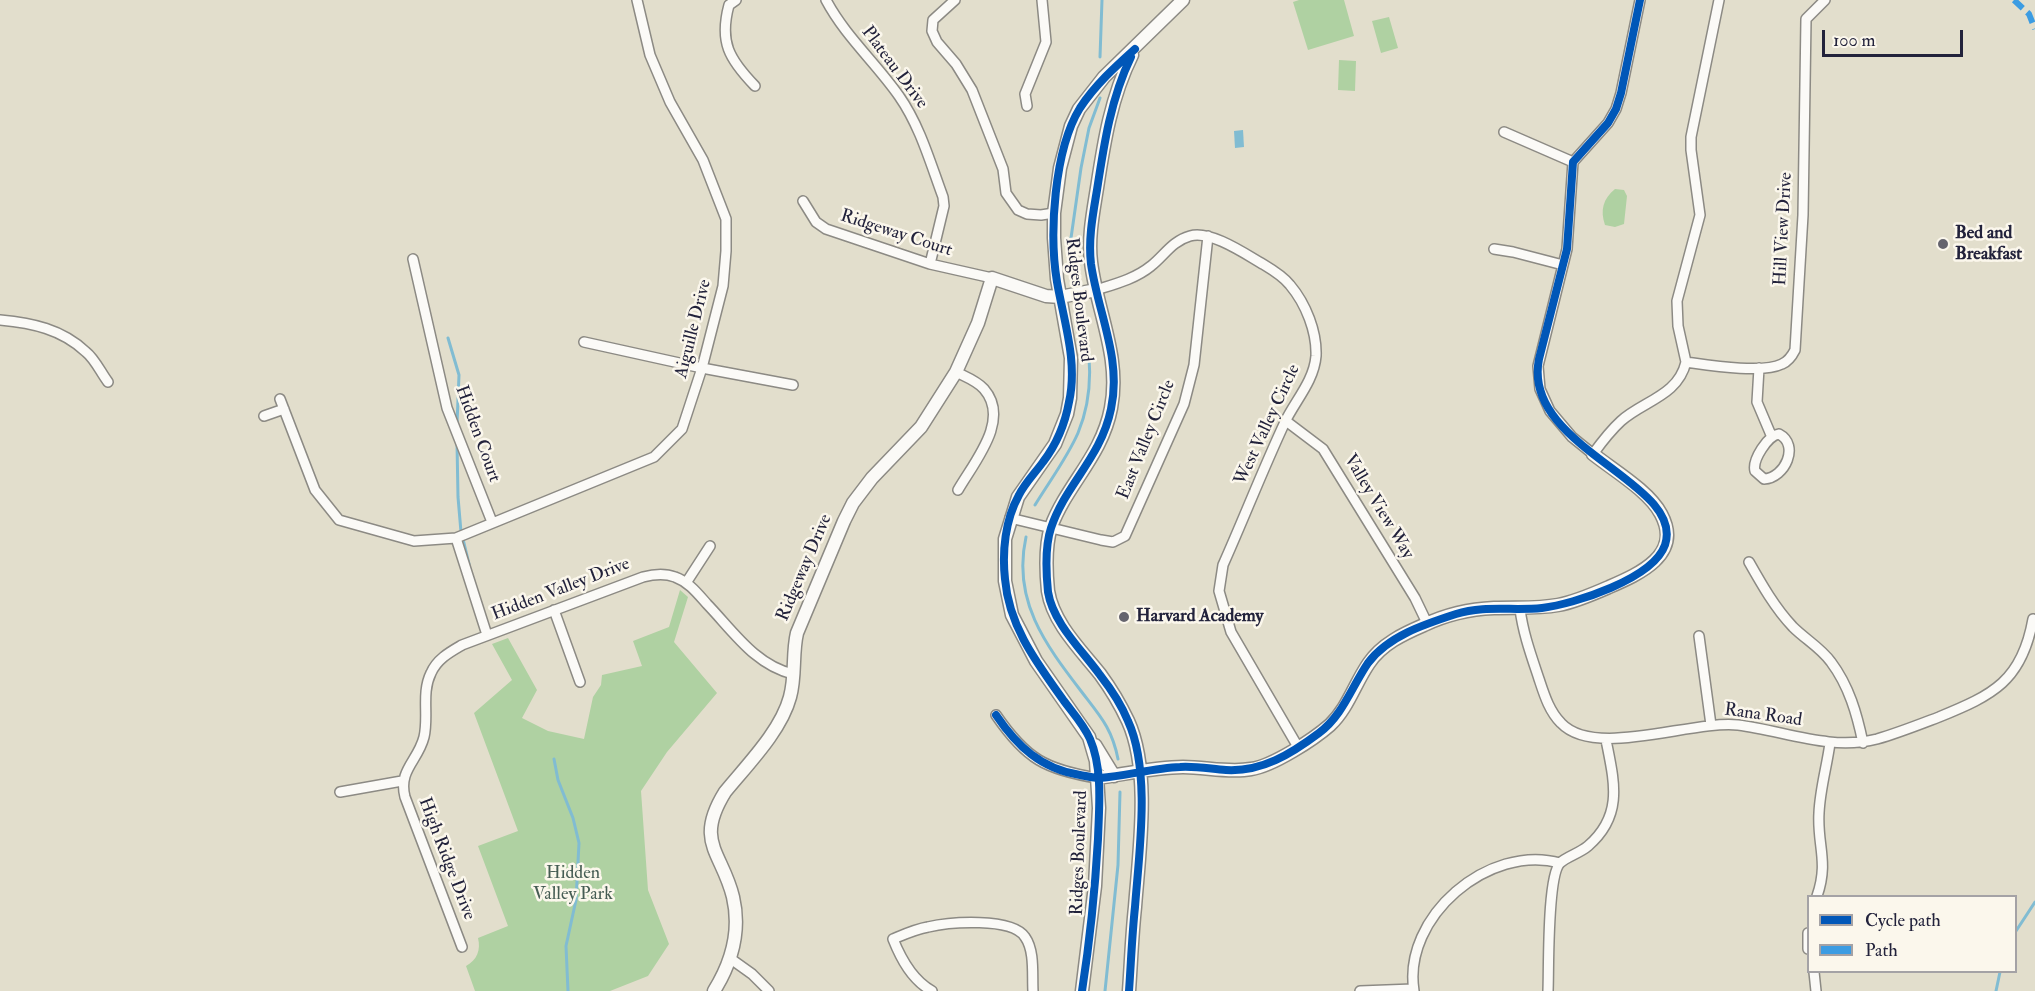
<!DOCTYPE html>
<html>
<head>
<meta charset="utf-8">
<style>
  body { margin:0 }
  #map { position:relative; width:2035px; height:991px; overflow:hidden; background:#e2decc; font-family:"IM FELL Double Pica",serif }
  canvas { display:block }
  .legend { position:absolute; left:1807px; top:895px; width:210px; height:78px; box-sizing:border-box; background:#fbf7ec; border:2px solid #a4a2a5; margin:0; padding:8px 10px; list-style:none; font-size:18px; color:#22223b }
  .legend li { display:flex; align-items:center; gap:12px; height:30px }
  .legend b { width:30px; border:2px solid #a4a2a5 }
  .scale { position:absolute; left:1822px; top:30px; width:141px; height:27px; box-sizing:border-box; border:3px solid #22223b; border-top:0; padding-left:8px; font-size:18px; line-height:21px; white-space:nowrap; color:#22223b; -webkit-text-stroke:4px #fbf7ec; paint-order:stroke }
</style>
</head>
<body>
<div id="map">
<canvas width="2035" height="991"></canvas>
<ul class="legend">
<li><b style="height:8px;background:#0057b8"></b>Cycle path</li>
<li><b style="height:8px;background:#3c9ce2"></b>Path</li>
</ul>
<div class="scale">100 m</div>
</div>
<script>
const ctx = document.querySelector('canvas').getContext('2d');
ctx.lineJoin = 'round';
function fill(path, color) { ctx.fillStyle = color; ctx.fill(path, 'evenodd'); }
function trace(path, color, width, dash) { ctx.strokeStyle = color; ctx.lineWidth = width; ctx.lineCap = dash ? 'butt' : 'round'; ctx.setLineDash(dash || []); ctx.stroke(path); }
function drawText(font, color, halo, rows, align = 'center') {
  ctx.font = font + ' "IM FELL Double Pica",serif'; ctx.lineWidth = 5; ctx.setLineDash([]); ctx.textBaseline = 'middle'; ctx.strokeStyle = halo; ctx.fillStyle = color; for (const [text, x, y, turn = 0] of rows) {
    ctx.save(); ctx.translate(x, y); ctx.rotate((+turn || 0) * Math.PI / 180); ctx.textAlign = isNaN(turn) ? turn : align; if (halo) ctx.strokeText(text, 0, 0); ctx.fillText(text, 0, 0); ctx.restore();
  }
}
const green = new Path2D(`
  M1299,0h45l10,36 -46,14 -15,-48z
  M1389,17l9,31 -17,5 -9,-32z
  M1339,60l17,1 -1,30 -17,-1z
  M1615,189l9,1 3,6 -3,28 -9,3 -10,-2c-5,-15 -2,-26 10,-36z
  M680,590l8,7 -14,45 43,51 -50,59 -26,39 7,99 21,54 -21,32 -38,15h-135l-9,-25c11,-6 15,-16 12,-28l30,-12 -30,-80 40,-15 -44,-118 38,-33 -20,-36 16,-6 29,52 -15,28 26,13 36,8 9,-42 8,-12 1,-10 40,-9 -9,-25 36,-14z`);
const water = new Path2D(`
  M1243,130l1,17 -9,1 -1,-17z`);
const stream = new Path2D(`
  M1100,57l2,-57
  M1072,274l-3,-22 12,-84 8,-40 11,-30
  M448,338l11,37 -2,49
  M457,443l1,54 3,35
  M1035,505c14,-23 32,-47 43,-72 17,-41 13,-82 3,-124
  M1026,537c-14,63 19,107 55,154 19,25 31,37 37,68
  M463,539l6,25
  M554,759l4,21 15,38 6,25 -3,57 -10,46 2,45
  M2016,931l19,-29
  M1105,991l13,-126 2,-73
  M1996,991l4,-19`);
const minor = new Path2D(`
  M736,0l-7,5c-10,37 0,54 26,81
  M826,0c19,36 50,63 73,96 21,30 31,66 44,101l1,9 -14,58
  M955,0l-22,20 -1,11 5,11 19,22 16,26 31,79 3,24 12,17 9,4 14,1 13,-2
  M1640,0l-19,93 -5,16 -8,14 -35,39 -6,87 -29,117 2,23 10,22 22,26 21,17c8,-11 17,-23 28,-33 22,-20 57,-25 65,-59l-8,-36 -1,-25 23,-86 -9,-65v-13l28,-137
  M1027,106l-2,-12 21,-52 -4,-42
  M1504,132l69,30
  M803,201l13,21 10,7 104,35 62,14
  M1494,249l19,3 50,13
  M413,259l34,149 45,114
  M1096,290c19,-6 39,-11 55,-24 13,-10 21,-25 39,-30 20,-6 54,17 71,27 10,6 21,12 29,22 16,19 27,47 26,71 -2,25 -21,45 -31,66 -22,47 -41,96 -62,143l-4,26 12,41 67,115
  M0,320c32,3 62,9 86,32 9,7 15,21 22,30
  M584,342l118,26 91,17
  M1686,362c22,3 76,12 96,2 7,-3 10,-8 13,-14l8,-135 3,-196 19,-19
  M1759,368l-2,34 14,33
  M956,372c10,5 21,9 28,17 27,31 -10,73 -26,101
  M280,399l35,91 24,30 75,21 42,-3 198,-81 28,-28 20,-61 21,-82 3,-35v-32l-23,-59 -33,-58 -20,-47 -13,-55
  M264,416l20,-7
  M1286,421l37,28 92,149 12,25
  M1779,434c21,11 6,44 -15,45l-9,-8c-3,-11 13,-36 24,-37z
  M1010,518l91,22 12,2 12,-6 59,-132 10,-39 14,-129
  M456,538l31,97
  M1749,562c13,23 26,46 44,65 12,12 28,21 38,35 18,24 26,52 32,81
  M686,583l24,-37
  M1520,609c3,24 11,46 19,70 5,15 10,32 22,44 34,36 130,-3 177,2 47,6 92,26 139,14 21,-6 41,-14 62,-22 54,-22 83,-36 94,-98l2,1
  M554,610l26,72
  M1699,636l12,89
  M996,715c30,44 50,55 102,63
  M340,792l62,-11
  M1817,896c12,-34 0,-51 2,-83 1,-24 8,-47 11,-70
  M1808,933v16
  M462,947l-57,-150c-7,-27 13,-36 19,-60 5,-21 -3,-44 7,-64 6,-14 19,-21 31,-28l181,-68c11,-3 22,-4 32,0 14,5 23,17 32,27 26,27 48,61 86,70
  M731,959l21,15 17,17
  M1814,972l2,19
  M932,991c-20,-11 -31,-32 -39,-52 12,-5 23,-10 35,-12 21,-5 84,-10 97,10 10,14 7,38 8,54
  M1360,991l53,-2
  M1414,991c-12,-74 75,-148 146,-128
  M1548,991c1,-22 -1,-114 12,-128 6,-6 20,-10 28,-17 36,-31 26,-65 18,-106`);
const tertiary = new Path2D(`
  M1095,745l19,31
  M1098,778c28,-4 57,-11 85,-11 23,0 46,6 68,2 22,-3 63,-30 79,-44 18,-17 25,-42 39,-62 13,-19 34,-29 55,-38 21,-10 47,-16 70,-17 22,-1 43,1 64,-3 17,-3 35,-11 51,-18 30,-13 74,-32 52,-73 -12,-23 -48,-44 -68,-60
  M714,991c18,-29 27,-60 19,-94 -11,-45 -39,-55 -8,-105 22,-27 56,-61 65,-95 6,-21 2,-43 7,-64l47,-112 9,-18 19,-25 49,-51 35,-55 22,-49 14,-45 54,18 14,1 36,-7
  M1082,991l13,-105 4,-78 -3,-47 -7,-24 -53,-76 -24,-46 -7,-34v-42l13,-42 37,-53 12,-30 3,-16 1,-40 -14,-79 -3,-41v-25l6,-45 11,-42 8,-17 25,-32 79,-77
  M1129,991c2,-28 3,-56 6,-84 4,-54 16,-136 -7,-186 -8,-17 -17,-32 -28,-47 -19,-24 -47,-51 -52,-83 -2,-20 -3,-45 3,-64 16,-43 51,-71 60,-119 10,-51 -14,-96 -20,-146 -3,-24 2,-49 6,-74 7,-46 14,-91 35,-133`);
const quiet = new Path2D(`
  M2014,0l15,14 6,15`);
const cycleway = new Path2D(`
  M996,715c21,31 45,54 84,60 6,1 13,3 20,3 27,-2 53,-10 80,-11 16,-1 31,2 46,3 36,2 65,-16 93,-37 24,-18 32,-45 49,-70 20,-27 57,-39 88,-49 28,-9 57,-3 86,-6 32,-4 111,-29 123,-63 21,-63 -144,-97 -126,-186l28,-110 6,-87 35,-39 8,-14 5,-16 19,-93
  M1082,991c8,-51 13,-100 16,-152 1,-32 5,-70 -8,-100 -6,-14 -17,-26 -26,-38 -27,-38 -55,-74 -59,-122 -3,-27 0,-59 14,-84 6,-12 16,-22 24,-33 13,-17 22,-38 26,-60 9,-40 -5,-80 -12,-120 -8,-48 -3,-132 23,-174 15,-23 35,-41 55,-59
  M1129,991c2,-28 3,-56 6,-84 4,-54 16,-136 -7,-186 -7,-17 -17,-32 -28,-46 -18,-25 -47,-52 -52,-83 -2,-20 -3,-46 3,-64 14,-43 50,-70 60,-119 11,-50 -13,-96 -20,-145 -3,-25 2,-50 6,-74 7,-46 14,-92 34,-133`);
const markers = [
  [1943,244,6,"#65646e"],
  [1124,617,6,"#65646e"]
];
const streetNames = [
  ["Plateau Drive",894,68,53],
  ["Hill View Drive",1784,229,-87],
  ["Ridgeway Court",896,234,18],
  ["Ridges Boulevard",1078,300,83],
  ["Aiguille Drive",694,329,-76],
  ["West Valley Circle",1268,425,-65],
  ["Hidden Court",477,434,70],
  ["East Valley Circle",1147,440,-68],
  ["Valley View Way",1378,507,59],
  ["Ridgeway Drive",805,568,-67],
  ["Hidden Valley Drive",561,590,-21],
  ["Rana Road",1763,716,8],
  ["Ridges Boulevard",1080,853,-88],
  ["High Ridge Drive",446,859,69]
];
const poiNames = [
  ["Bed and",1955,234],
  ["Breakfast",1955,255],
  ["Harvard Academy",1136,617]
];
const parkNames = [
  ["Hidden",573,874],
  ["Valley Park",573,895]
];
fill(green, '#afd1a2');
fill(water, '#81bcd2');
trace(stream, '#81bcd2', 3);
trace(minor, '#8c8a84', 12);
trace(tertiary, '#8c8a84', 15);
trace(minor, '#fbfaf7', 9);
trace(tertiary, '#fbfaf7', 12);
trace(quiet, '#3c9ce2', 6, [12, 6]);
trace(cycleway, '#0057b8', 8);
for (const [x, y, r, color] of markers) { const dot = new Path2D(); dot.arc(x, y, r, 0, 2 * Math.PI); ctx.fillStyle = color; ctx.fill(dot); trace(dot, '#fbf7ec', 2); }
drawText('18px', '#22223b', '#fbf7ec', streetNames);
drawText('bold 18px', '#22223b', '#fbf7ec', poiNames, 'left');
drawText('18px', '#455c53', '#fbf7ec', parkNames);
</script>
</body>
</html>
